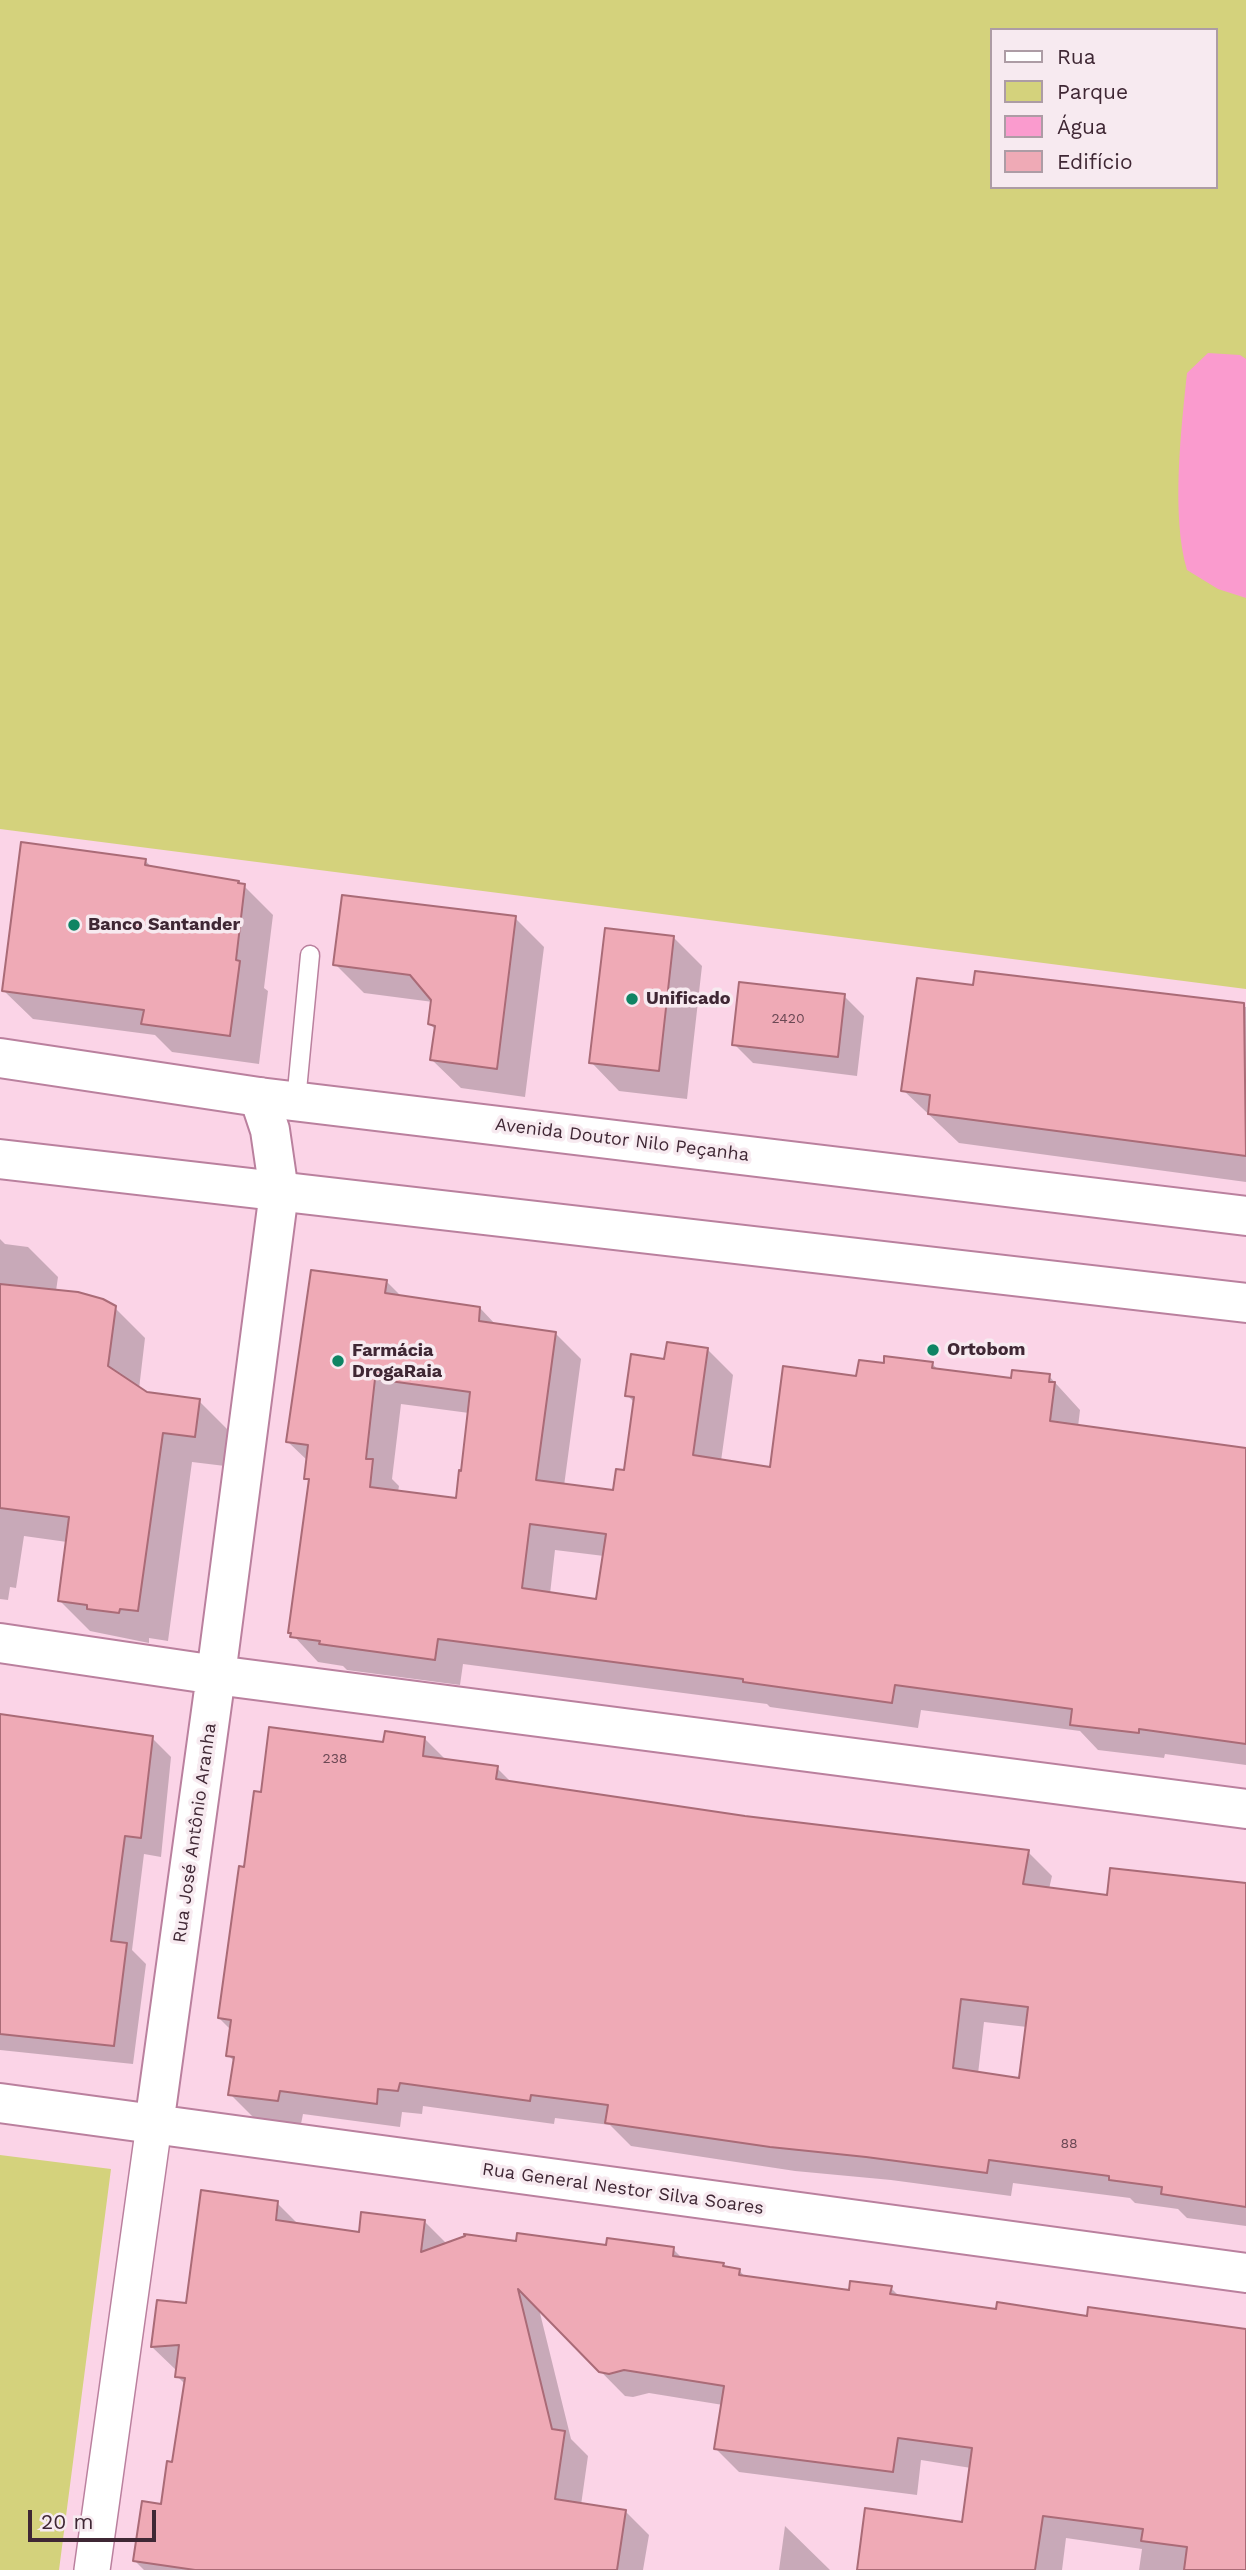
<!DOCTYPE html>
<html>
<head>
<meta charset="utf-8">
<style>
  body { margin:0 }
  #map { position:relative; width:1246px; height:2570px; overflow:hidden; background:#fbd4e7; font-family:"Work Sans",sans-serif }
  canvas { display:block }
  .legend { position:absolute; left:990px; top:28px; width:228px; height:161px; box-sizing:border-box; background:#f7eaf0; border:2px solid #ad9ca5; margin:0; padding:9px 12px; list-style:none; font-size:21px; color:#3f2734 }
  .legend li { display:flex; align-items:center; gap:14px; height:35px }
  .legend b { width:35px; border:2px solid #ad9ca5 }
  .scale { position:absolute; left:28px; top:2510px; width:128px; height:32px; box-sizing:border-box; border:4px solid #3f2734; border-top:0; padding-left:9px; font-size:21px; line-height:24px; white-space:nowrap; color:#3f2734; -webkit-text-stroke:5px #f7eaf0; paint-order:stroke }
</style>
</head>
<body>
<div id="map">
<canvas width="1246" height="2570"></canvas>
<ul class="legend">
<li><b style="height:9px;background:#fff"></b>Rua</li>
<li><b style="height:19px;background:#d4d27c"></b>Parque</li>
<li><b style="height:19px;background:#fa9bce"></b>Água</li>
<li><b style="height:19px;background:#efaab6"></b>Edifício</li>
</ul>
<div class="scale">20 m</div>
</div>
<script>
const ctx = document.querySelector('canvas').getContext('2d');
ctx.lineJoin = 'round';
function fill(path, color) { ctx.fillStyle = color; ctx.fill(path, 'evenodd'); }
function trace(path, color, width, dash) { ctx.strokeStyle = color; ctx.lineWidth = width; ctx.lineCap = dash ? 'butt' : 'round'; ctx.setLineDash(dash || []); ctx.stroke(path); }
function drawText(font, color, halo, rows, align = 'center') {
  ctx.font = font + ' "Work Sans",sans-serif'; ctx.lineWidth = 7; ctx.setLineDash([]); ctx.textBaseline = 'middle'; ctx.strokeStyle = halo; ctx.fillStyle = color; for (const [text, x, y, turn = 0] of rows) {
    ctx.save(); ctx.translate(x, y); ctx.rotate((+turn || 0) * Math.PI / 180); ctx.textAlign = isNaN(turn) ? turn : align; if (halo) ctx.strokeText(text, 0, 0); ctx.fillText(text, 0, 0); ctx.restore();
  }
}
const green = new Path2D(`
  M0,0h1246v989l-1246,-160zM992,30h224v157h-224z
  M0,2155l111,14 -52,401h-59z`);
const water = new Path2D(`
  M1208,353l32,2 6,4v239l-28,-9 -31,-19c-16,-54 -6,-140 0,-197z`);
const shadow = new Path2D(`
  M145,860l8,9 85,14 6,3 29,29 -9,73 4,3 -9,73 -87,-12 -17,-17 -122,-16 -29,-28z
  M515,918l29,29 -19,150 -64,-9 -29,-28 4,-30 -6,-6 3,-22 -69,-9 -29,-29z
  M674,938l28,28 -15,133 -68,-8 -28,-29z
  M976,973l270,34v175l-287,-39 -56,-53 72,-103z
  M844,996l20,20 -7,60 -104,-13 -19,-19z
  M0,1239l5,5 23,3 30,30 -2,14 59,17 30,30 -6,51 7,5 53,7 30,30 -4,35 -33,-4 -24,179 -19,-3v5l-59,-12 -30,-30 7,-59 -43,-6 -8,52 -6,-1 -2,13 -8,-1z
  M386,1281l16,16 78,11 16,17 59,8 26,26 -17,127 50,6 12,-20 9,-69 -8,-8 39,-34 41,-12 26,26 -12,86 51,8 86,-91 28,-13 46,-1 7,6 73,10 37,-4 31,34 -2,17 168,23v315l-81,-11 -1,4 -66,-8 -18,-19 -159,-21 -3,18 -148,-21 -3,-3 -304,-40 -3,21 -113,-15 -4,-4 -25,-4 -28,-30 20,-149 -4,-5 2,-17 -20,-19zM401,1404l68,9 -12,87 -59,-8 1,-6 -7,-7zM555,1550l49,6 -7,45 -47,-7z
  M0,1717l152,21 19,19 -10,100 -17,-3 -12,96 14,14 -13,100 -133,-14z
  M425,1739l22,22 50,7 15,15 233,34 283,35 24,24 -3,13 59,8 138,-13v342l-59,-8 -9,-9 -43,-6 -5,-5 -117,-15 -2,13 -120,-16 -96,-9 -164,-25 -21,-21 -55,-7 -1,6 -131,-18 -1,8 -20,-2 -2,15 -97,-13 -2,10 -47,-6 -24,-24 5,-32 -7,-7 3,-25 -12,-12 27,-149 16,-75 123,-50zM984,2022l43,5 -7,53 -42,-6z
  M277,2203l22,22 61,9 65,-12 22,22 70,-1 156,6 10,10 40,5 4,4 12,2 7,8 104,14 41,-4 9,9 97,14 249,23v236h-107l3,-21 -76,-11 -4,32h-203l105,-46 7,-56 -50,-8 -4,35 -178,-23 -23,-23 7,-44 -74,-12 -16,4 -8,-1 -86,-87 32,130 17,17 -7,49 44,6 24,24 -6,35h-499l-9,-9 28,-55 11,-42 12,-79 -9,-9 -1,-6 -24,-23z
  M785,2526l45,44h-51z`);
const building = new Path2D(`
  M21,842l125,17 -1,6 94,16 -1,2 7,1 -9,76 4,1 -10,75 -89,-12 3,-14 -142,-19z
  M342,895l174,21 -19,153 -67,-9 5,-34 -7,-2 3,-24 -21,-25 -77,-10z
  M605,928l69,8 -15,135 -70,-8z
  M975,971l269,32 2,153 -318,-42 2,-19 -29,-4 16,-113 56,7z
  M739,982l106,12 -7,63 -106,-12z
  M311,1270l76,10 -2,13 95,14 -1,14 77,11 -20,148 77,10 3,-21 8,1 10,-73 -9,-1 6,-42 33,5 3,-17 41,6 -15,107 77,12 13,-101 73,10 3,-16 25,3v-7l49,6 -1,6 79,10 1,-8 38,4 -1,8h6l-5,39 196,27v296l-107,-15v4l-69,-8 2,-16 -177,-24 -3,18 -149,-21v-3l-305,-40 -3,21 -116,-16 1,-3 -30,-4 1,-4h-3l21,-154h-5l4,-34 -22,-3zM375,1379l95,13 -9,79 -2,-1 -3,28 -86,-11 3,-28h-7zM530,1524l76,10 -10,65 -74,-11z
  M0,1284l78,8 25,7 13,7 -8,60 39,26 53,7 -5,38 -32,-4 -25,178 -18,-2 -1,4 -32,-4v-4l-29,-4 11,-84 -69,-9z
  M0,1714l153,22 -12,102 -16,-2 -14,105 16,2 -13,103 -114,-12z
  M269,1727l114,15 2,-11 40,6 -2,19 75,10 -2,13 249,37 284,34 -6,34 84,11 3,-27 136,15v324l-85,-13 1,-7 -53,-7v-4l-120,-16 -2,13 -121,-16 -96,-10 -165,-24 3,-18 -77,-10 -1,6 -130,-18 -2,8 -20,-2 -1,15 -97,-13 -2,10 -50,-6 6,-38 -8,-1 5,-36 -13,-2 21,-152 5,1 10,-76 7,1zM961,1999l67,8 -9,71 -66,-10z
  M201,2190l77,11 -2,19 83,12 2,-20 64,8 -4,32 44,-16 -1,-2 52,7 1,-8 89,12 1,-7 67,9 -1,9 51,7 -1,3 17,3 -1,6 110,15 1,-9 42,5 -2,8 106,15 1,-7 90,14 1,-9 158,22v241h-62l3,-23 -46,-6 2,-12 -100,-13 -8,54h-178l8,-62 97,14 10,-74 -74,-10 -5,34 -179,-23 10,-63 -100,-16 -15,4 -10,-2 -81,-83 34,140 13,2 -10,68 71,11 -9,60h-422l-62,-9 9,-60 19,3 6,-43 5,1 13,-84 -10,-1 4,-32 -28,2 6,-47 29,3z`);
const service = new Path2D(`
  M296,1101l14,-146`);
const minor = new Path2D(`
  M92,2570l62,-445`);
const tertiary = new Path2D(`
  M0,1643l216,32 1030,134
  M0,2103l1246,170
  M154,2125l62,-450 63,-483 -9,-62 -11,-33`);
const secondary = new Path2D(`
  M0,1058l259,39 987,119
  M0,1159l1246,144`);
const markers = [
  [74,925,7,"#0e8463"],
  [632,999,7,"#0e8463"],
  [933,1350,7,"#0e8463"],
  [338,1361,7,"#0e8463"]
];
const numberNames = [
  ["2420",788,1019],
  ["238",335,1759],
  ["88",1069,2144]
];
const poiNames = [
  ["Banco Santander",88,925],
  ["Unificado",646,999],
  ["Ortobom",947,1350],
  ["Farmácia",352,1351],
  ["DrogaRaia",352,1372]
];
const streetNames = [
  ["Avenida Doutor Nilo Peçanha",622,1140,7],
  ["Rua José Antônio Aranha",195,1833,-82],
  ["Rua General Nestor Silva Soares",623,2189,8]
];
fill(green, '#d4d27c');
fill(water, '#fa9bce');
fill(shadow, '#0003');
fill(building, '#efaab6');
trace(building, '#aa6b77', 2);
trace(service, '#ba809e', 21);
trace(minor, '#ba809e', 38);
trace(tertiary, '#ba809e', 42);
trace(secondary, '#ba809e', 42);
trace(service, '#fff', 18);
trace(minor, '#fff', 35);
trace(tertiary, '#fff', 38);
trace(secondary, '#fff', 38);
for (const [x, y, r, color] of markers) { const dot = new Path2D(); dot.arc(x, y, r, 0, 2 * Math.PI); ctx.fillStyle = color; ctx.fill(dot); trace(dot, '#f7eaf0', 2.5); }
drawText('14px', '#6b4854', null, numberNames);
drawText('bold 18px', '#3f2734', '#f7eaf0', poiNames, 'left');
drawText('18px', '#3f2734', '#f7eaf0', streetNames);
</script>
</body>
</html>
